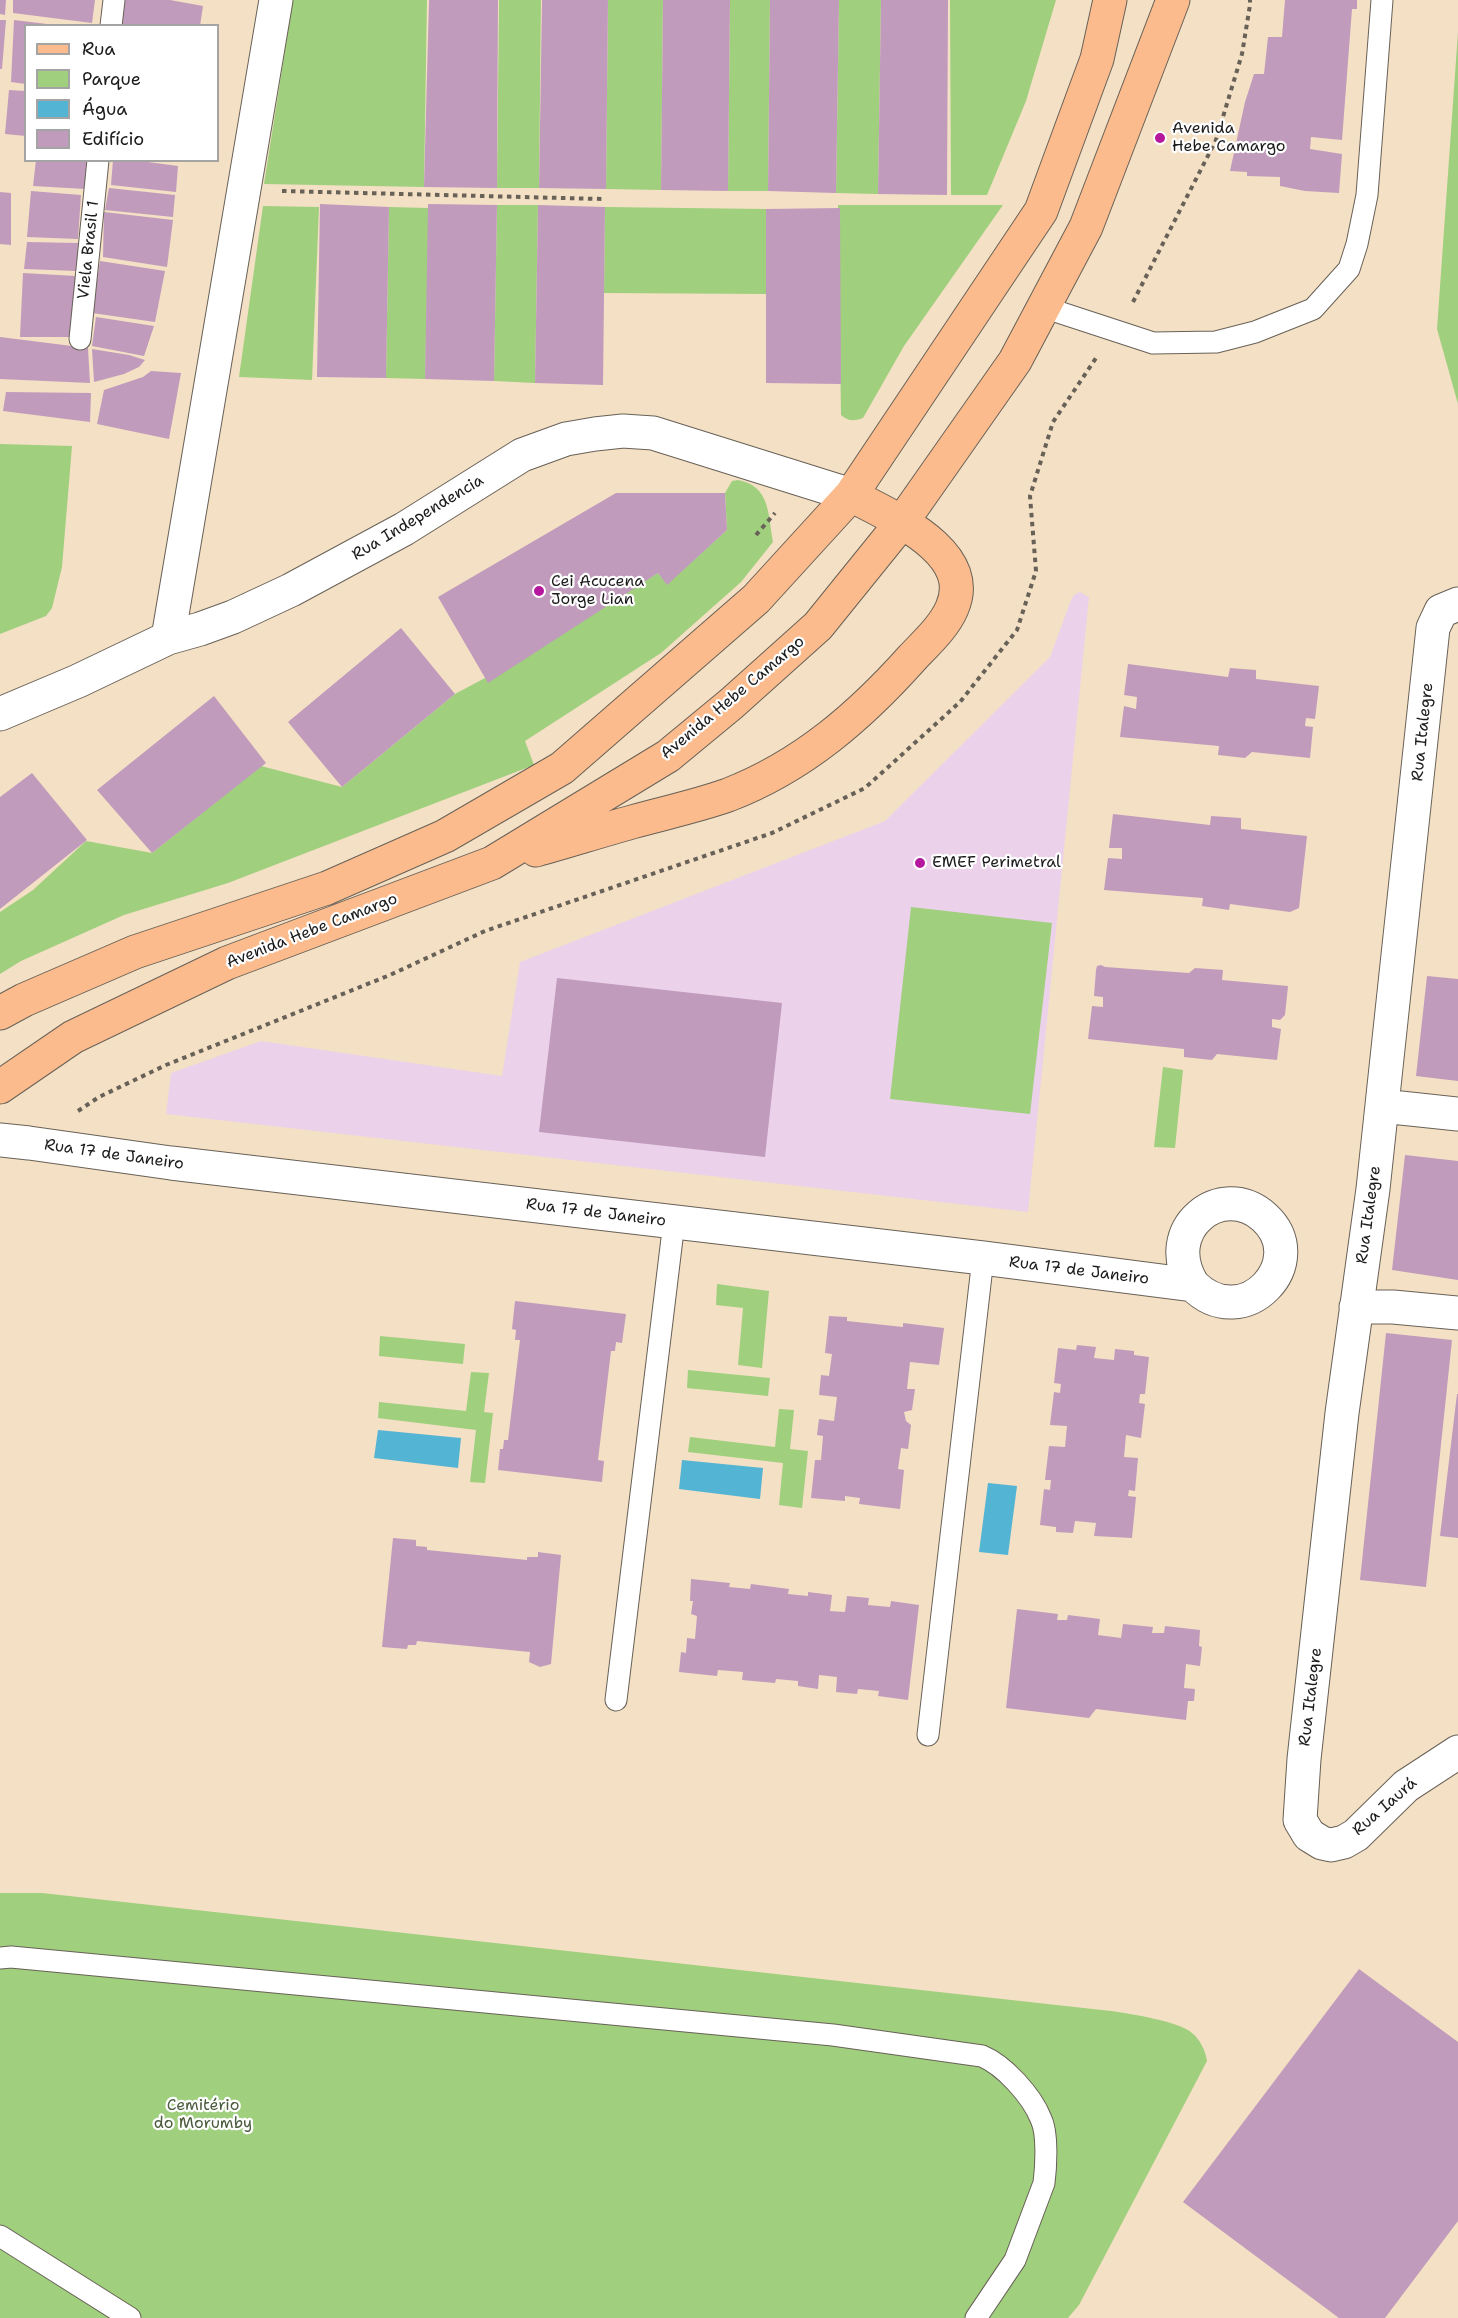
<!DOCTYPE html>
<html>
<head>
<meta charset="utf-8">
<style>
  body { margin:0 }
  #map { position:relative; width:1458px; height:2318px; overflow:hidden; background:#f4e0c5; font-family:"Shantell Sans",sans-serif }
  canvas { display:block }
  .legend { position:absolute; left:24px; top:24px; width:195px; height:138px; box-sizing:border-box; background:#fff; border:2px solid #a4a4a4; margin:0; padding:8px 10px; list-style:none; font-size:18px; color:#1c1c1c }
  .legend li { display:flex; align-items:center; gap:12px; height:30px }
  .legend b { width:30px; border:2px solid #a4a4a4 }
</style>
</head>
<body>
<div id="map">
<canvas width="1458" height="2318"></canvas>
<ul class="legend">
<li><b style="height:8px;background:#fbbb8c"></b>Rua</li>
<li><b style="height:16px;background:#a0cf7e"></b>Parque</li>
<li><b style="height:16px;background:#54b4d3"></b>Água</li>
<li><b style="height:16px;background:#c09bbc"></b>Edifício</li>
</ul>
</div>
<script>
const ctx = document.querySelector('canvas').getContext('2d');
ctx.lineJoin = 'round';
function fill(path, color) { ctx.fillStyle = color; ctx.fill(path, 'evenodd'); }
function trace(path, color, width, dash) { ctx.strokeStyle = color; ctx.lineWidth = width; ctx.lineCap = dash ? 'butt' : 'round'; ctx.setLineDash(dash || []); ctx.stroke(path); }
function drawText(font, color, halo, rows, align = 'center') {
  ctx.font = font + ' "Shantell Sans",sans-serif'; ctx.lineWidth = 4.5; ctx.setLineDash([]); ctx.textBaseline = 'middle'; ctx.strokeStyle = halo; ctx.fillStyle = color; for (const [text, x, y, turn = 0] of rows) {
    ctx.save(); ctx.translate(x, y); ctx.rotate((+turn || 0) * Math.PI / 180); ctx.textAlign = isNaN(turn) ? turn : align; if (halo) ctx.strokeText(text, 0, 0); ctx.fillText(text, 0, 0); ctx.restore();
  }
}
const built = new Path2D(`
  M1080,592l9,5 -61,615 -862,-98 5,-41 90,-32 241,35 18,-114 365,-141 165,-164 21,-57 3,-5z`);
const green = new Path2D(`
  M293,0h134l-3,187 -160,-3z
  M499,0h42l-2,188h-42z
  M608,0h55l-2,190 -55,-1z
  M730,0h40l-2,191h-40z
  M839,0h42l-3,194 -42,-1z
  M950,0h106l-30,101 -39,94h-36z
  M1458,32v372l-21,-75z
  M497,205h41l-3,178 -41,-2z
  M838,205h165l-99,141 -41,72c-9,3 -14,4 -22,-3z
  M263,206l56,1 -7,173 -73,-3z
  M389,207l40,1 -4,171 -39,-1z
  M605,207l161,2v85l-162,-1z
  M0,444l72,2 -10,121 -10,41 -6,8 -46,18z
  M738,480c33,6 30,36 35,62l-32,40 -80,71 -136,88 9,24 -306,118 -104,32 -103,46 -21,13v-62l33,-22 53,-49 66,12 109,-87 81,21 113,-93 30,-16 173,-105 9,11 60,-54 -2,-37 7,-12z
  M911,907l141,16 -22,191 -140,-15z
  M1163,1067l20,3 -8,78 -21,-1z
  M717,1284l52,7 -7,77 -24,-3 5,-57 -27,-3z
  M380,1336l85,8 -2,20 -84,-8z
  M688,1370l82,8 -2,18 -81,-8z
  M471,1372l18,1 -5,39 9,1 -8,70 -15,-1 6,-52 -98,-12 1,-16 87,9z
  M779,1409l15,1 -4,39 18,2 -6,57 -23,-3 4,-42 -95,-11 2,-15 85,10z
  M0,1893h42l1069,118c19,3 68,10 81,22 8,6 14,19 15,28l-128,244 -11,13h-1068z`);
const water = new Path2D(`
  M378,1430l83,8 -3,30 -84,-10z
  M682,1460l81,8 -3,31 -81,-10z
  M988,1483l29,3 -9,69 -29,-3z`);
const building = new Path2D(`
  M0,0h6l-1,15 -5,-1z
  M13,0h82l-3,23 -79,-10z
  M122,0h48l33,6 -3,20h-80z
  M429,0h69l-1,188 -73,-1z
  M542,0h66l-2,189 -67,-1z
  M663,0h67l-2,191 -67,-1z
  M770,0h69l-3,193 -68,-2z
  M881,0h67l-1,195 -69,-1z
  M1285,0h72v9h-5l-10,131 -31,-3 -1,12 32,5 -3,39 -34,-2 -25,-5v-9l-33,-1v-4l-17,-1 15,-69 9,-28h10l4,-37h14z
  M0,20h6l-4,49h-2z
  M14,20l33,4 -21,2v58l-15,-2z
  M9,90l17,1v45l-21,-2z
  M36,160h51l-2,29 -52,-3z
  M113,160h20l45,6 -2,26 -65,-7z
  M109,188l66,7 -2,22 -68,-7z
  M31,191l50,4 -3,44 -51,-2z
  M0,192l11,1v52l-11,-1z
  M320,204l69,3 -3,171 -69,-1z
  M428,204l69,1 -3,176 -69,-2z
  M538,205l67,2 -2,178 -68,-2z
  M840,208l1,176 -75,-1v-174z
  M104,212l69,8 -6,47 -64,-10z
  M27,242l51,1 -1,28 -53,-2z
  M100,261l65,10 -10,51 -63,-9z
  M23,273l53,3 -5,61h-51z
  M96,317l58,9 -10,30 -52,-10z
  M0,337l88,11 2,35 -90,-4z
  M92,349l37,6 16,5 -6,7 -15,7 -30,8z
  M151,371l30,2 -12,66 -72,-15 7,-34 39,-13z
  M6,392l85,1 -1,29 -87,-11z
  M616,493h109l2,37 -60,55 -9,-12 -170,110 -50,-86z
  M401,628l54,66 -113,93 -54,-65z
  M1128,664l100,13 2,-9 26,2v9l63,7 -4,33 -9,-1 -1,8 8,1 -3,31 -58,-6 -7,6 -27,-3 1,-9 -99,-9 4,-31 12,3 1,-12 -13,-2z
  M214,696l52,67 -114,90 -55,-63z
  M32,773l55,67 -87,69v-112z
  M1113,814l97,11 1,-9 30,2v11l66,7 -8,72 -9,4 -60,-8 -1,6 -27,-4 1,-8 -99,-8 4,-32 14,1v-11h-13z
  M1101,965l4,2 84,6 6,-5 28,2 -1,10 66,6 -3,29 -5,5 -8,-1v8l9,2 -4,31 -60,-6 -5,6 -28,-3v-8l-96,-10 4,-33 11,1v-10l-9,-1 2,-26 1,-4z
  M1427,976l31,3v102l-42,-5z
  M557,978l225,25 -17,154 -226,-25z
  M1405,1155l53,6v119l-66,-10z
  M515,1301l111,13 -4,29 -6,-1 -1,9h-4l-13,109 6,1 -2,21 -104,-12 2,-21h3l1,-9h4l12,-100h-5l1,-10 -4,-1z
  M829,1316l18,1v4l56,6v-4l41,5 -5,37 -29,-3 -3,27h8l-3,21 -8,2 2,9 5,4 -3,24 -7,-1 -3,21 6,1 -4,39 -41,-5 1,-6 -15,-2v5l-34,-3 4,-38h6l2,-24 -6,-1 2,-16 15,2 3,-24 -18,-2 2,-20 8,1 3,-22 -7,-1z
  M1386,1333l66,7 -26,247 -66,-7z
  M1077,1345l19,2 -2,11 20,2 1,-11 19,2v4l15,2 -4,37h-5l-1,9 6,1 -4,34 -15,-3 -2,22 14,1 -3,33 -6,-1 -1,6 8,1 -4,41 -38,-2 2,-13 -21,-2 -2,12 -17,-1v-5l-16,-2 4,-36 6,1 1,-10h-6l4,-34 16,1 2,-21 -17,-1 4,-33 6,1 1,-9 -7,-1 4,-35 18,2z
  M1457,1394h1v144l-18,-2z
  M393,1538l23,2v6l11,1v3l100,10v-3h11v-5l23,3 -10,109 -11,3 -11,-5 1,-10 -113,-11 -1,4h-8l-1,4 -25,-2z
  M691,1579l39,4 -1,4 21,2 1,-5 38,5 -1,5 20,2v-4l24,3 -2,16 15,1 2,-16 22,2 -1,7 22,2 1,-6 28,4 -11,95 -30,-4 1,-5 -21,-2 -1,5 -21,-2 1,-15 -18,-2 -1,14 -20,-3v-5l-22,-2 -1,4 -33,-3 1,-8 -25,-2 -1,6 -38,-4 2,-20 5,1 1,-15 8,1 2,-23 -6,-2 2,-13h-3z
  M1017,1609l41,5 -1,6h10l1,-5 32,4 -2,16 23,3 2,-14 30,3 -1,6h12l1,-7 35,4 -1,16 3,1 -2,19 -14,-2 -2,24 11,1 -1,12h-6l-2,19 -90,-11 -7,9 -83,-10z
  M1359,1969l99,73v179l-73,97h-46l-156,-116z`);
const path = new Path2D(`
  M282,191l320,8
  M1133,302l83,-162 26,-86 8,-49v-5
  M756,535l19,-22
  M78,1111l21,-14 67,-32 224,-90 95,-44 287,-98 93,-45 95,-86 57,-72 19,-59 -6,-75 23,-74 43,-64`);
const lane = new Path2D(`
  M111,26l3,-26
  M1043,307l110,36 63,-1 39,-10 58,-23 36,-40 8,-25 10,-49 15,-195
  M80,339l18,-179
  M616,1700l58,-478
  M928,1735l55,-477
  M0,1958l11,-1 822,78 149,21c22,9 50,40 59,63 7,14 5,48 3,64l-29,77 -39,58
  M0,2236l130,82`);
const street = new Path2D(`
  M1458,604l-17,7 -8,17 -60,561 -31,224 -11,100 -27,246 -4,61 9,15 13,8 9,2 13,-3 12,-7 50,-49 52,-34
  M168,638l108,-638
  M0,714l78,-33 90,-43 32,-9 33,-12 58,-27 113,-61 118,-74 44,-16 29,-5 28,-3 30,2 198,62
  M1382,1106l76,8
  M0,1140l29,3 142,20 812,95 210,27c51,51 120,-24 71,-68 -43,-38 -106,13 -71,68
  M1356,1307h37l65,6`);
const primary = new Path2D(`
  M536,850c32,-9 64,-19 96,-28 32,-9 65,-16 96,-27 75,-29 132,-79 184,-137 14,-15 32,-31 40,-50 25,-57 -63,-92 -101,-113
  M0,1013l24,-13 111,-48 192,-64 118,-52 117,-68 194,-169 95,-104 190,-284 56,-152 13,-59
  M0,1087l73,-50 154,-74 265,-100 176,-107 63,-52 87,-78 84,-104 113,-161 71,-134 87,-227`);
const markers = [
  [1160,138,6,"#b5179e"],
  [539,591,6,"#b5179e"],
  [920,863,6,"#b5179e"]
];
const poiNames = [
  ["Avenida",1172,129],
  ["Hebe Camargo",1172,147],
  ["Cei Acucena",551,582],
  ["Jorge Lian",551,600],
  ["EMEF Perimetral",932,863]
];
const streetNames = [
  ["Viela Brasil 1",89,250,-84],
  ["Rua Independencia",418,518,-31],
  ["Avenida Hebe Camargo",733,698,-40],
  ["Rua Italegre",1423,732,-84],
  ["Avenida Hebe Camargo",312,931,-21],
  ["Rua 17 de Janeiro",114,1155,8],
  ["Rua 17 de Janeiro",596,1213,7],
  ["Rua Italegre",1369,1215,-82],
  ["Rua 17 de Janeiro",1079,1271,7],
  ["Rua Italegre",1311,1697,-83],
  ["Rua Iaurá",1385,1807,-41]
];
const parkNames = [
  ["Cemitério",203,2106],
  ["do Morumby",203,2124]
];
fill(built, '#ecd1ea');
fill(green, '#a0cf7e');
fill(water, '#54b4d3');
fill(building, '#c09bbc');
trace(lane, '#686157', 23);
trace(street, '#686157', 35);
trace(primary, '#686157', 35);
trace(path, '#686157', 4, [4.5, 4.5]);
trace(lane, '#fff', 21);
trace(street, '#fff', 33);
trace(primary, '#fbbb8c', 33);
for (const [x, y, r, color] of markers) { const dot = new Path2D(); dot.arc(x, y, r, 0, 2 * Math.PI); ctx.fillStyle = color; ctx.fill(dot); trace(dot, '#fff', 2); }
drawText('16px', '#1c1c1c', '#fff', poiNames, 'left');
drawText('16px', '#1c1c1c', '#fff', streetNames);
drawText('16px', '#4a5b3e', '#fff', parkNames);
</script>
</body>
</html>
